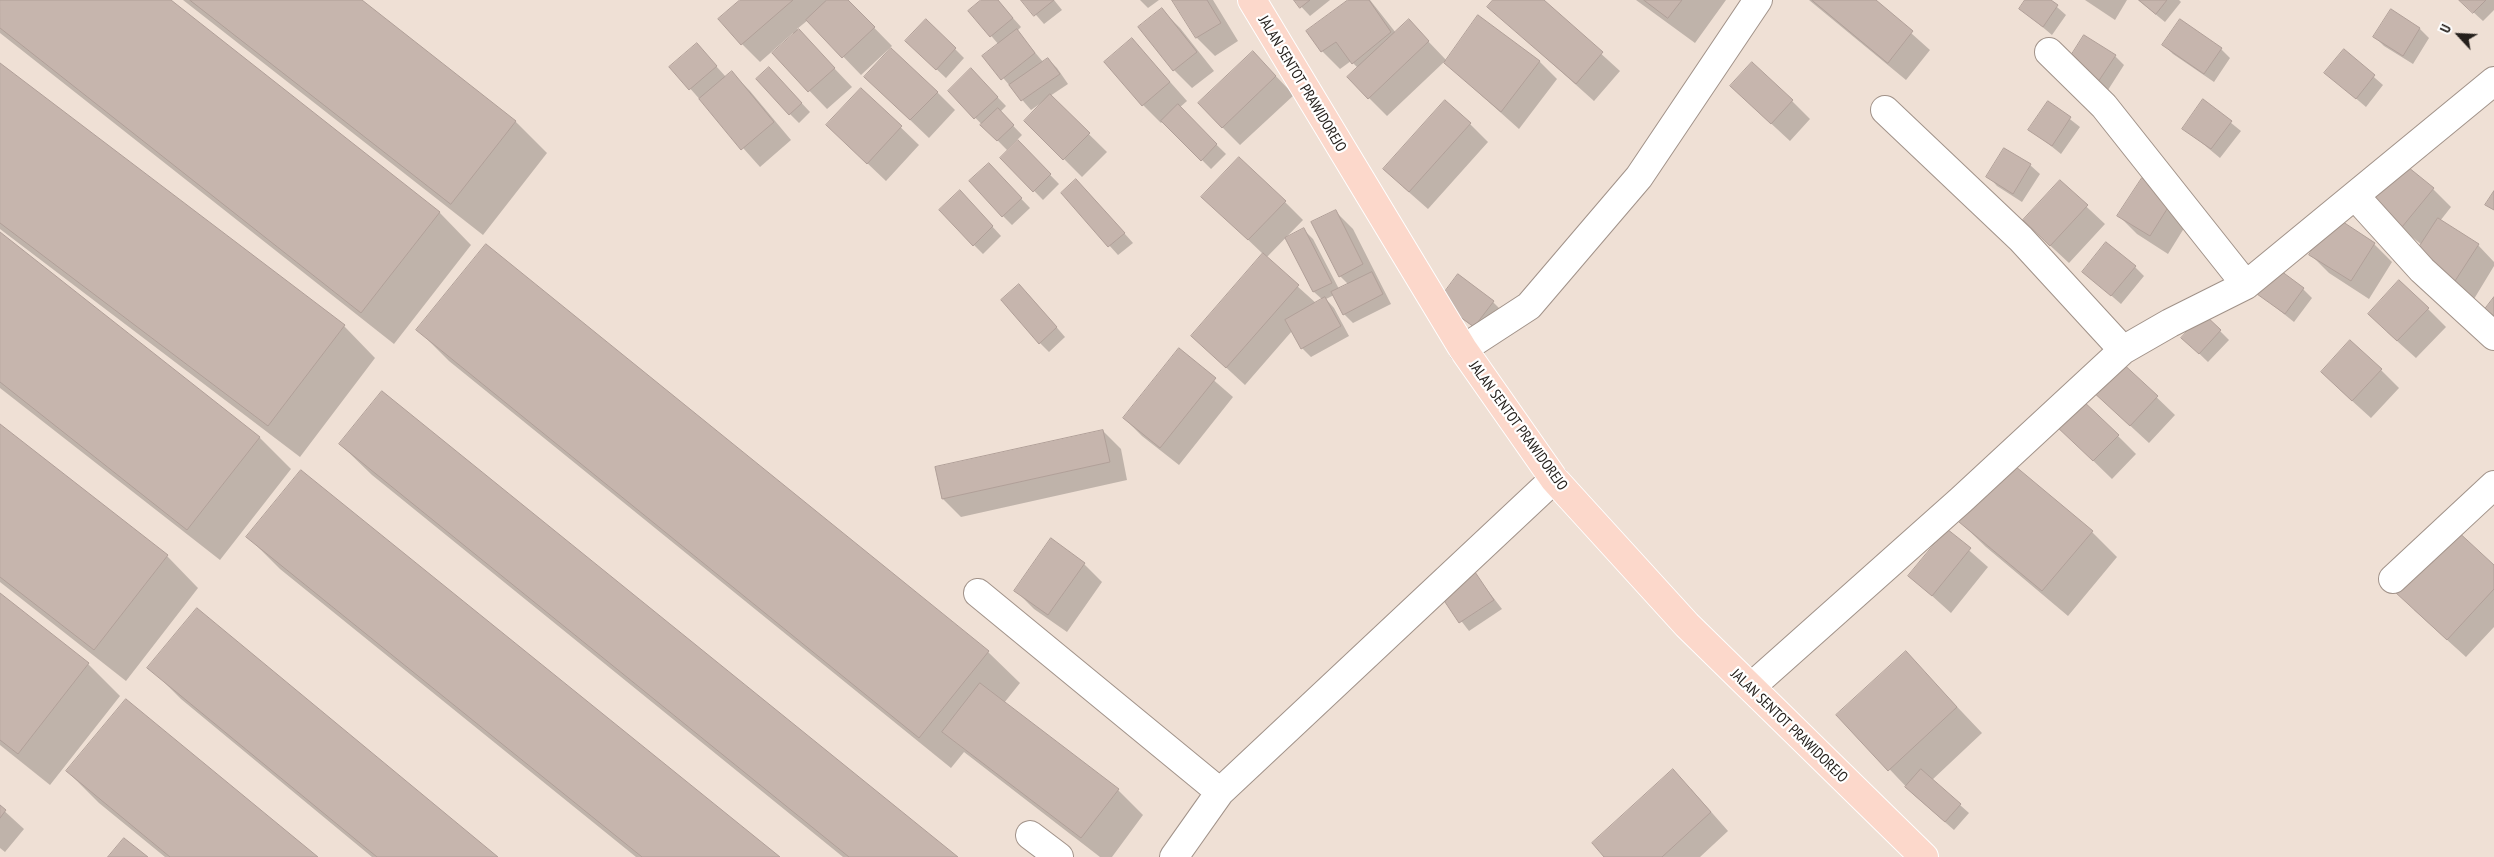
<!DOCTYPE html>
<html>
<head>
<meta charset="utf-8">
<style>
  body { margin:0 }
  #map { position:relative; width:2494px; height:857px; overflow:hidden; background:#efe0d5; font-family:"PT Sans Narrow",sans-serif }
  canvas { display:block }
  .north { position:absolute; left:2434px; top:10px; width:50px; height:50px; -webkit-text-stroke:4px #fff; paint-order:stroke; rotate:295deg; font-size:14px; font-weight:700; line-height:20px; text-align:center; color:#26211d }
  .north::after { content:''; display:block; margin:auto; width:18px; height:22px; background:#26211d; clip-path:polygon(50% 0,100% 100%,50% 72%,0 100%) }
</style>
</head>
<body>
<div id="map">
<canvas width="2494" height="857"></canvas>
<div class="north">U</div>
</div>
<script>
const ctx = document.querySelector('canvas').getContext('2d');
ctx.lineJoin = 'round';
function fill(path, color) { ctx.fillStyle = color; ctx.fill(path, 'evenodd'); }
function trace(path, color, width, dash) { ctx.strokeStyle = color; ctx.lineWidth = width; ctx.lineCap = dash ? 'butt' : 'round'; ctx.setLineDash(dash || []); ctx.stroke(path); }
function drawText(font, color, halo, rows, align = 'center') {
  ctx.font = font + ' "PT Sans Narrow",sans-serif'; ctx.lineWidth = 4.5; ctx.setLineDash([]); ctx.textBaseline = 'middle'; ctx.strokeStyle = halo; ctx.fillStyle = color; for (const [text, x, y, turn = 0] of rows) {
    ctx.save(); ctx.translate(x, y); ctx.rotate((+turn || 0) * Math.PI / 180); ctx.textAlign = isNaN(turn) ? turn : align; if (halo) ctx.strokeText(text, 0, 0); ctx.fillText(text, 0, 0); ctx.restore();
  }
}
const shadow = new Path2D(`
  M0,0h169l271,213 31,32 -77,99 -394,-311z
  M183,0h177l156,122 31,31 -64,82z
  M742,0h105l45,46 -31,29 -53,-55 -11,9 55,58 -25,22 -53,-55 20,-19 -1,-2 -33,29 -18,-18z
  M983,0h14l24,27 -4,4 26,31 5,-3 9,9 11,16 -18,12 57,56 -25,25 -56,-56 18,-20 -13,9 -47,-54 15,-11 -29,-34z
  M1023,0h31l8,10 -18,14z
  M1140,0h19l-11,8z
  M1174,0h39l25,41 -23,15 -18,-18z
  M1295,0h35l-20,16z
  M1350,0h20l26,33 30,6 21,22h92l18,18 -38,50 -75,-67 -57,54 -18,-18 -11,-30 -7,-7 -11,8 -18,-18z
  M1495,0h47l78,71 -26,30 -105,-94z
  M1636,0h90l-31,43z
  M1809,0h65l56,50 -24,30z
  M2027,0h22l17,15 -14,20 -31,-26z
  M2085,0h42l-12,20z
  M2138,0h41l2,2 -16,20z
  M2460,0h34v10l-11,11z
  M1162,10l18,18 34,43 -22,17 -18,-18 -34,-43z
  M2391,11l29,18 9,9 -16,26 -29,-18 -9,-9z
  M926,20l38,38 -18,20 -30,-28z
  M1132,39l55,62 -8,7 47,46 -15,15 -48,-48 -2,2 -18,-18 -37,-43z
  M697,45l29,32 6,-4 18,18 41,49 -31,27 -89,-100z
  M2164,45l57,4 9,9 -16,24 -41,-28z
  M2344,51l39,34 -17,22 -40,-34z
  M2115,56l9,9 -16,25 -30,-19z
  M0,65l344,261 31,32 -75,99 -300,-228z
  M1271,71l23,24 -54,50 -18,-18z
  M865,77l72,15 18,18 -26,28z
  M778,78l32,34 -11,11 -9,-9z
  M980,79l26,27 -6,6 22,23 -15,15 -58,-59z
  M861,89l58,56 -33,36 -40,-38z
  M1792,101l18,18 -20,22 -40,-37z
  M2204,101l37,30 -21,27 -36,-30z
  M2048,102l32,25 -19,27 -31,-25z
  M1470,124l18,18 -60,67 -25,-22z
  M1018,142l41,42 -16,16 -41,-42z
  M2005,149l25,16 10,9 -18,28 -25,-16 -9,-10z
  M988,164l42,44 -18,17 -9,-9z
  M2142,180l49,37 -23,37 -31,-20 -18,-18z
  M2060,182l45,42 -36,39 -27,-25z
  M1085,189l48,54 -15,12 -56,-62z
  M2433,189l18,18 -11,14 38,24 16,17v4l-20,33 -41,-26 -11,-28 -31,-25z
  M969,201l32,35 -18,18 -9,-9z
  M1285,202l18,18 -37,38 51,46 6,-4 -9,-8 -27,-53 17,-9 9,9 26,50 10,-4 -9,-9 -5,-65 18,18 38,75 -38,19 -9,-9 -10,-19 -8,4 8,9 15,28 -38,21 -9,-9 -10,-17 -47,54 -53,-49 71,-82 -42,-40z
  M0,233l259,204 32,32 -71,91 -220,-172z
  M2374,244l18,18 -23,37 -40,-26 -18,-18z
  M2135,267l9,9 -23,28 -37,-32z
  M2303,289l9,9 -18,24 -35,-28z
  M1028,294l37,43 -16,15 -9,-9z
  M1493,302l9,9 -18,24 -35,-26z
  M2428,309l18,18 -30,31 -29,-26z
  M2204,315l25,25 -21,22 -25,-24z
  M418,330l570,322 32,31 -16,20 114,87 25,25 -31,42h-12l-136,-105 -13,16 -502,-407z
  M1179,350l54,47 -54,68 -37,-29 -18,-18z
  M2119,361l56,54 -26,28 -38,-35z
  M2381,370l18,18 -28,30 -31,-28z
  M0,426l167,130 31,32 -72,93 -126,-99z
  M1103,431l18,18 6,31 -166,37 -18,-18 -7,-31z
  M2118,436l18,18 -24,25 -37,-36z
  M340,444l616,413h-113l-471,-382z
  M1960,522l132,10 25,25 -49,59 -82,-69z
  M1947,531l41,36 -37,46 -41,-37z
  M248,537l530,320h-142l-356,-288z
  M1084,564l18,18 -35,50 -33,-23 -18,-18z
  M2494,567v60l-28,30 -52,-47z
  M1475,574l27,35 -33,22 -27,-35z
  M0,595l88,69 32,32 -70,89 -50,-40z
  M1906,653l76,80 -50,47 37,33 -15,17 -39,-34 -77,-81z
  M149,667l347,190h-124l-191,-158z
  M67,771l249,86h-151l-66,-54z
  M1691,789l37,42 -28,26h-95z
  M0,807l24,22 -19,23 -5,-4z`);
const building = new Path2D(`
  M0,0h171l269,212 -79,101 -361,-285z
  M190,0h172l154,121 -65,83z
  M740,0h53l-52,45 -23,-26z
  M827,0h21l27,27 -33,31 -36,-38z
  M981,0h17l15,18 -23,19 -22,-26z
  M1021,0h33l-20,16z
  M1172,0h35l14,23 -25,15z
  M1294,0h16l-10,8z
  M1348,0h21l22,32 -39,32 -16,-22 -15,10 -15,-21z
  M1493,0h51l59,52 -27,32 -89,-77z
  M1644,0h38l-14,18z
  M1812,0h64l37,31 -25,32z
  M2025,0h26l7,5 -15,22 -24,-18z
  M2139,0h28l-11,14z
  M2459,0h27l-13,13z
  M1162,8l35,44 -24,19 -35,-44z
  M2391,9l29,19 -17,28 -30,-19z
  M1478,15l62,46 -39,51 -57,-49z
  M926,19l30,29 -20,22 -31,-29z
  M1409,19l20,22 -61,58 -21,-22z
  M2180,19l42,29 -18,26 -42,-29z
  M799,29l36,39 -27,24 -36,-39z
  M1017,29l18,24 -34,27 -19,-24z
  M2084,35l32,20 -18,27 -31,-20z
  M1132,38l38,44 -28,24 -38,-44z
  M697,43l20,23 -28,24 -20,-23z
  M891,48l47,44 -28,28 -46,-43z
  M2344,49l31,26 -19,24 -32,-26z
  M1253,51l23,25 -54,52 -24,-25z
  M1048,58l12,16 -39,27 -12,-16z
  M1752,62l41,38 -22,24 -41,-38z
  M0,63l345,262 -77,101 -268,-203z
  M769,67l33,36 -13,12 -33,-36z
  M971,68l27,29 -24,22 -26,-28z
  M732,71l42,51 -33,28 -42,-51z
  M861,88l41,38 -35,38 -41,-39z
  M1050,94l40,39 -27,27 -39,-39z
  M2203,99l29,22 -21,28 -29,-20z
  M1445,100l26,23 -62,69 -26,-23z
  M2048,101l23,16 -19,29 -24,-16z
  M1178,104l39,40 -16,17 -40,-40z
  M998,108l16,17 -17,16 -17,-16z
  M1018,140l33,34 -18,18 -33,-34z
  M2004,148l27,16 -18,30 -27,-17z
  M1239,157l47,44 -38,39 -47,-43z
  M989,163l33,35 -20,19 -33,-36z
  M2403,163l31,25 -32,39 -31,-25z
  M2142,178l32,20 -24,38 -33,-20z
  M1076,179l49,54 -17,14 -47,-54z
  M2060,180l28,25 -38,41 -27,-26z
  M960,190l33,36 -20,20 -34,-36z
  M2494,191v19l-9,-5z
  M1336,210l27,54 -24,13 -28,-55z
  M2334,216l41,27 -24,38 -42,-26z
  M2438,218l41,26 -24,37 -41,-26z
  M1304,228l28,55 -19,9 -28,-54z
  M0,232l260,205 -73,93 -187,-148z
  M2106,242l30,24 -25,30 -29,-24z
  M486,244l503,407 -70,87 -503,-408z
  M1263,253l36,32 -73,83 -35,-32z
  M2277,268l27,20 -19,26 -28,-20z
  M1372,272l11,22 -40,21 -12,-23z
  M1458,274l36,27 -20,26 -36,-26z
  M2399,280l30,28 -32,33 -29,-27z
  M1019,284l38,43 -18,17 -38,-44z
  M1325,297l16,29 -40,23 -16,-29z
  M2494,297v19l-9,-7z
  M2204,314l17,16 -22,24 -18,-16z
  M2350,340l32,29 -30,32 -31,-29z
  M1179,348l37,30 -56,70 -37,-30z
  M2119,360l39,36 -28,30 -39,-36z
  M382,391l576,466h-109l-510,-413z
  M2080,398l39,37 -26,26 -38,-36z
  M0,424l168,131 -74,95 -94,-73z
  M1103,430l7,32 -168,37 -7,-32z
  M2009,461l84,70 -51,60 -83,-69z
  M301,470l479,387h-138l-396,-320z
  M2454,528l40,37v24l-47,51 -52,-48z
  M1947,529l24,19 -39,48 -24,-20z
  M1051,538l34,25 -37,52 -34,-24z
  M1475,572l19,28 -35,23 -18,-27z
  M0,593l89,70 -71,91 -18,-14z
  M197,608l301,249h-121l-230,-189z
  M1906,651l51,56 -69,64 -52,-56z
  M980,683l139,106 -38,49 -139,-106z
  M126,699l192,158h-148l-104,-86z
  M1673,769l38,43 -49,45h-58l-12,-14z
  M1921,769l40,35 -16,18 -40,-35z
  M0,805l6,5 -6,8z
  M124,838l24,19h-40z`);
const minor = new Path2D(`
  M2049,52l55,54 142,179
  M1885,110l136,129 102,111
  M2355,196l67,74 72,66
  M1463,349l66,-43 110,-129 119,-177
  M2393,579l101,-94
  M978,593l242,199
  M1751,687l210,-187 162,-150 47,-27 76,-38 248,-204
  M1030,835l29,22
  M1174,857l46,-65 334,-313`);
const major = new Path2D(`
  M1252,0l211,349 91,130 133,146 237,232`);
const streetNames = [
  ["JALAN SENTOT PRAWIDOREJO",1302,84,59],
  ["JALAN SENTOT PRAWIDOREJO",1518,426,54],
  ["JALAN SENTOT PRAWIDOREJO",1789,726,44]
];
fill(shadow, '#0003');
fill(building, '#c6b5ad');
trace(building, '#b09f98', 1);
trace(minor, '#a19289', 30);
trace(major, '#fff', 30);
trace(minor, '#fff', 28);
trace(major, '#fcd8cb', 28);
drawText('15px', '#26211d', '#fff', streetNames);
</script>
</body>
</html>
